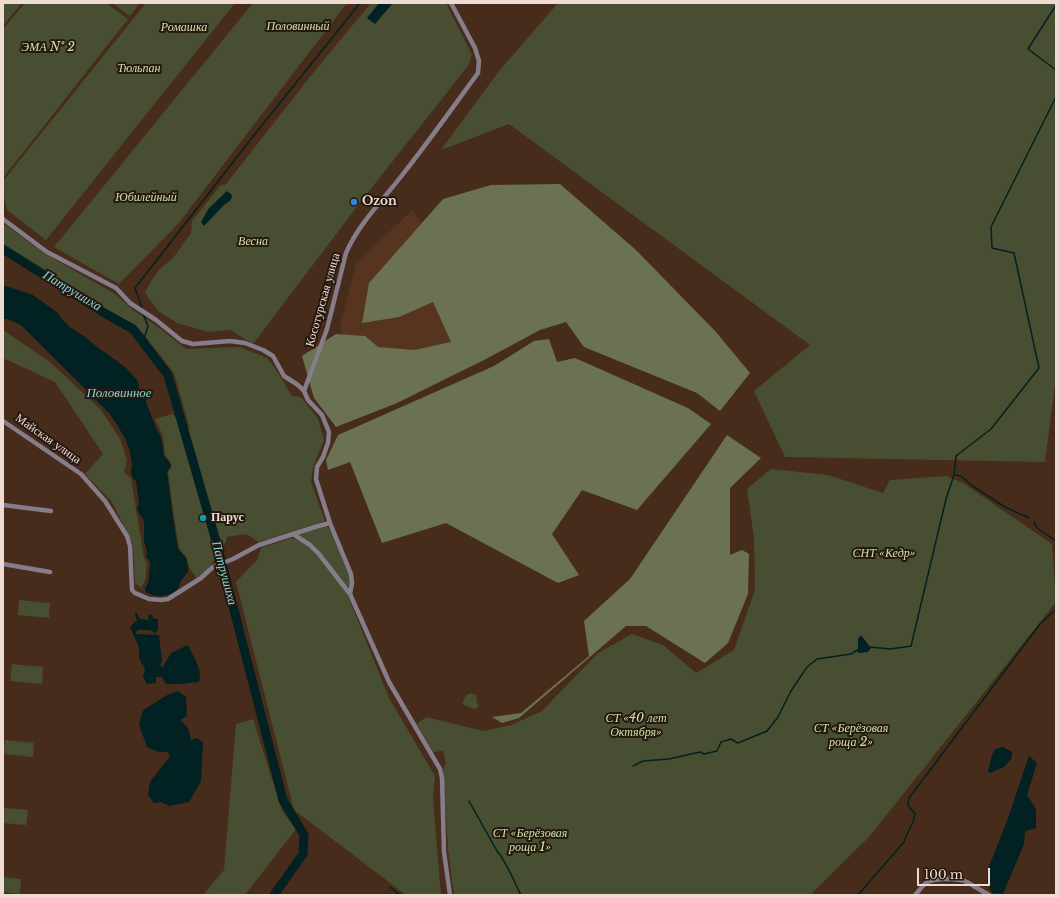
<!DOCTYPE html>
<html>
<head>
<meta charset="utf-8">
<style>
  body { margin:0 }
  #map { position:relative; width:1059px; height:898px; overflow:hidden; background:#472c1b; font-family:"Libre Baskerville",serif }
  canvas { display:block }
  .frame { position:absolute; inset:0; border:4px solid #eedbd1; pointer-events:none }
  .scale { position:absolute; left:917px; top:868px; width:73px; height:18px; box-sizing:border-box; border:2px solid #eedbd1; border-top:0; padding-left:5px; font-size:12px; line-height:14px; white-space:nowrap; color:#eedbd1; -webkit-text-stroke:3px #241810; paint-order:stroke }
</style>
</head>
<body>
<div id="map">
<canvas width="1059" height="898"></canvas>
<div class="frame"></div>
<div class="scale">100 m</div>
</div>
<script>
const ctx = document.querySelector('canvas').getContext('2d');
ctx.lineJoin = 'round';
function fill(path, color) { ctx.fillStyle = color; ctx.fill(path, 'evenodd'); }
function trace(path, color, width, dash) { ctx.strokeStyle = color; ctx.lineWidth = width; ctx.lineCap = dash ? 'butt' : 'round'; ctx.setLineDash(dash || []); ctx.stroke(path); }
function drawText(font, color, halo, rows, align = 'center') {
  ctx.font = font + ' "Libre Baskerville",serif'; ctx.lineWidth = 4; ctx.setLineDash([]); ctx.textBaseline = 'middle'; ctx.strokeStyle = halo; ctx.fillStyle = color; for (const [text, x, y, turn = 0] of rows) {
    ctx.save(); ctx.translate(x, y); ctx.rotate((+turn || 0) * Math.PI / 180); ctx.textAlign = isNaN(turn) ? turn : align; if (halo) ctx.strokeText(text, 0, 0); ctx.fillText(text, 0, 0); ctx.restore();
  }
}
const built = new Path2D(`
  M412,210l11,15 33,118 -51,18 -58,-12 -7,-25 16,-60z`);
const green = new Path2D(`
  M3,3h19l-19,22z
  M25,3h81l22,16 -125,159v-149z
  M112,3h28l-10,13z
  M146,3h89l-189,237 -39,-30 -4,-18v-11z
  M253,3h94l-169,221 -59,60 -65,-37z
  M371,3h75l26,52 -4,11 -106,134 -109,144 -23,-14 -21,2 -32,-9 -19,-12 -13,-18 6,-12 9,-12 13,-11 18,-25 1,-12 28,-35 6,-2 91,-116z
  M558,3h498v374l-11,85 -260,-5 -31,-66 56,-46 -301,-221 -68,26 58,-79z
  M3,223l44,32 68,39 18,16 25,17 28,22 54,-2 27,11 10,13 15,25 9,1 17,22 6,21 -11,27 -2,15 14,39 -66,21 -13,-8 -19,3c0,7 -14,24 -18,31 -3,4 -9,7 -13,10l-7,-11 -2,-9 -8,-10 -5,-32 -6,-44 4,-6 -3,-6 -4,-5 -2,-19 -8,-17 17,-5 18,15 -16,-56 -33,-42 -138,-86z
  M3,330l47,32 51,48 19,29 7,21 -3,12 7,6 13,80 3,5 -1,7v8l-5,10 -6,-5 -2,-39 -21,-42 -27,-28 18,-20 -48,-72 -52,-24z
  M771,469l57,6 55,18 7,-13 56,-4 17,7 89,61 4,58 -187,235 -59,58h-356l-6,-46 -5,-79 3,-7 -3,-12 -10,1 -16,-28 9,-7 57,14 28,-6 31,-14 56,-58 34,-19 31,11 33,28 38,-23 21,-60 -1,-52 -7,-49z
  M326,526l5,3 19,47 1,7 -2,4 -3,-1c-15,-19 -27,-38 -47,-51l19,-8z
  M291,538l12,4 12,10 31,39 43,107 46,78 -2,22 8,97h-35l-112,-85 -58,-228 21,-22 4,-12z
  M19,600l31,3 -1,15 -31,-3z
  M12,664l31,3 -1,17 -32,-3z
  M471,693l6,3 -1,3 3,8 -5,2 -12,-5 4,-9z
  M253,719l29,92 14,18 -51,66h-42l21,-25 12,-146z
  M5,740l29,3 -1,14 -30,-3z
  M3,808l25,2 -2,15 -23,-2z
  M3,877l18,2 -1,15 -17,-2z`);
const forest = new Path2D(`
  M560,184l76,66 80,82 34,41 -30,38 -23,-18 -113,-46 -18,-25 -26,8 -54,29 -89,44 -61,24 -22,-29 -12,-42 34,-22 29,2 13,11 36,3 37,-8 -18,-40 -34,15 -37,6 7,-40 74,-84 48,-14z
  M549,339l8,23 18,-4 113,50 23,16 -74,86 -55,-20 -30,44 27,41 -21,8 -112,-60 -64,20 -32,-81 -22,8 -2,-10 12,-25 156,-69 40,-25z
  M727,435l34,23 -31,30v67l12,-5 7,4 -1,40 -20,49 -23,20 -59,-37h-20l-107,92 -17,5 -10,-6 29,-4 68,-57 -5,-35 46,-42z`);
const water = new Path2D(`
  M379,3h14l-18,21 -8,-6z
  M227,191l5,4 -1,5 -7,5 -20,21 -3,-4 8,-14z
  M3,285l30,10 25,18 3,5 9,9 15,10 11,9 29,21 12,13 4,14 6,4 -1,4 11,28 4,7 3,19 4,4 3,6 -4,6 6,45 5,32 8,9 2,9v5l-8,10c-1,15 -25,18 -35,9 0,-4 2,-5 3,-9 2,-4 0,-7 1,-10 1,-8 4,-9 -3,-15l1,-6 -3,-9v-21l-7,-11 2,-7 -3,-22 -3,-2 -2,-6 1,-9 -2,-12 -5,-14 -15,-24 -89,-89 -13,-6h-5z
  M136,612l4,7 9,1 -1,-4 3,-2 3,5h4v11l-3,3 -5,-3h-13l-1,4 23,1 3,26 -2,5 3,1 8,-14 17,-8c5,11 15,25 11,37l-19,2h-14l-4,-7h-6v6l-9,1 -4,-7 2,-8 -6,-11v-11l-9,-20 7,-7 -2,-5z
  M861,635l10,13 -3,4 -10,1v-14z
  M178,691l8,6 1,19 -7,4 8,8 3,12 5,-2 7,4 -2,39 -12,21 -20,4 -8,-4 -7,1 -6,-8 2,-13 20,-26 -2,-4h-10l-11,-5 -8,-22 4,-15 26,-16z
  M1003,747l9,5v6l-8,9 -14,6 -2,-2 4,-16 3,-6z
  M1029,756l8,7 -10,32 9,14v19l-11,3 -1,13 -21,50 -11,-1 -5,-11 1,-13 19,-48z`);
const stream = new Path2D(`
  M1056,5l-28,44 28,21
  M142,308l-7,-20 116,-149 109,-136
  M143,342l5,-16 -5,-12
  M954,475l7,1 10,9 34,22 24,11
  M1034,522l3,6 19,13
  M870,647l20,2 21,-3 35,-147 8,-24 2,-19 35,-27 48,-61 -25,-115 -22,-5 -1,-21 65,-130
  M633,766l10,-5 26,-2 31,-7 4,2 13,-3 4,-9 10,-3 7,4 29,-12 11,-14 13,-26 16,-24 10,-8 34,-5 8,-5
  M469,801l28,50c11,13 16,29 24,44
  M390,887l10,8
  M858,895l46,-53c3,-10 10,-18 11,-28l-7,-9 1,-7 131,-174 16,-15`);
const river = new Path2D(`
  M3,249l103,65 27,15 35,46 50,173 65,252 21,35 -1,19 -29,41`);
const street = new Path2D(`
  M3,219l44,33 69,36 14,15 26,17 26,21 11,3 37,-3 15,2 18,7 10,6 11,20 14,9 6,6
  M3,421l78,53 24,27 22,35 3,10 2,44 3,3 14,6 12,1 7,-1 33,-21 12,-11 20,-8 26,-14 59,-19 12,-3
  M3,505l48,6
  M293,534l17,11 9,9 31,40
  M3,564l47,8
  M450,895l-6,-43 -2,-74 -2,-9 -51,-87 -39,-88 2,-11 -1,-9 -21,-51 -14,-44 1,-12 6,-10 5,-14 1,-11 -7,-17 -14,-15 -4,-9 23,-62 19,-76c13,-30 38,-54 57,-79 26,-33 50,-67 75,-101l1,-12 -4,-13 -24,-45
  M915,895c4,-4 7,-9 11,-12 8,-5 32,-5 41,-1 7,4 15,9 22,13`);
const markers = [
  [354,202,4,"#3f7fe0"],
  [203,518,4,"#0f9aa8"]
];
const parkNames = [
  ["Половинный",298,27],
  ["Ромашка",184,28],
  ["ЭМА № 2",48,48],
  ["Тюльпан",139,69],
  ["Юбилейный",146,198],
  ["Весна",253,242],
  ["СНТ «Кедр»",884,554],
  ["СТ «40 лет",636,719],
  ["Октября»",636,733],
  ["СТ «Берёзовая",851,729],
  ["роща 2»",851,743],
  ["СТ «Берёзовая",530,834],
  ["роща 1»",530,848]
];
const poiNames = [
  ["Ozon",362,202],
  ["Парус",211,518]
];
const streetNames = [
  ["Косотурская улица",323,300,-74],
  ["Майская улица",48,439,35]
];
const waterNames = [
  ["Патрушиха",72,291,31],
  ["Половинное",119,393],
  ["Патрушиха",224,573,75]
];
fill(built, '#56341f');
fill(green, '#484e31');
fill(forest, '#6b7253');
fill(water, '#012122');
trace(stream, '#012122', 1.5);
trace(river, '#012122', 9);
trace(street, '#867d8a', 4.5);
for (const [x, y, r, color] of markers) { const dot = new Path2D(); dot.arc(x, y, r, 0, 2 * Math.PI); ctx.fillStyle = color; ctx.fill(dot); trace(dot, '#241810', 1.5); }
drawText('italic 12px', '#d3e0a6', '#241810', parkNames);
drawText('bold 12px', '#eedbd1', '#241810', poiNames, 'left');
drawText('12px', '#eedbd1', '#241810', streetNames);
drawText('italic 13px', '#84d3d3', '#241810', waterNames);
</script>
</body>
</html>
